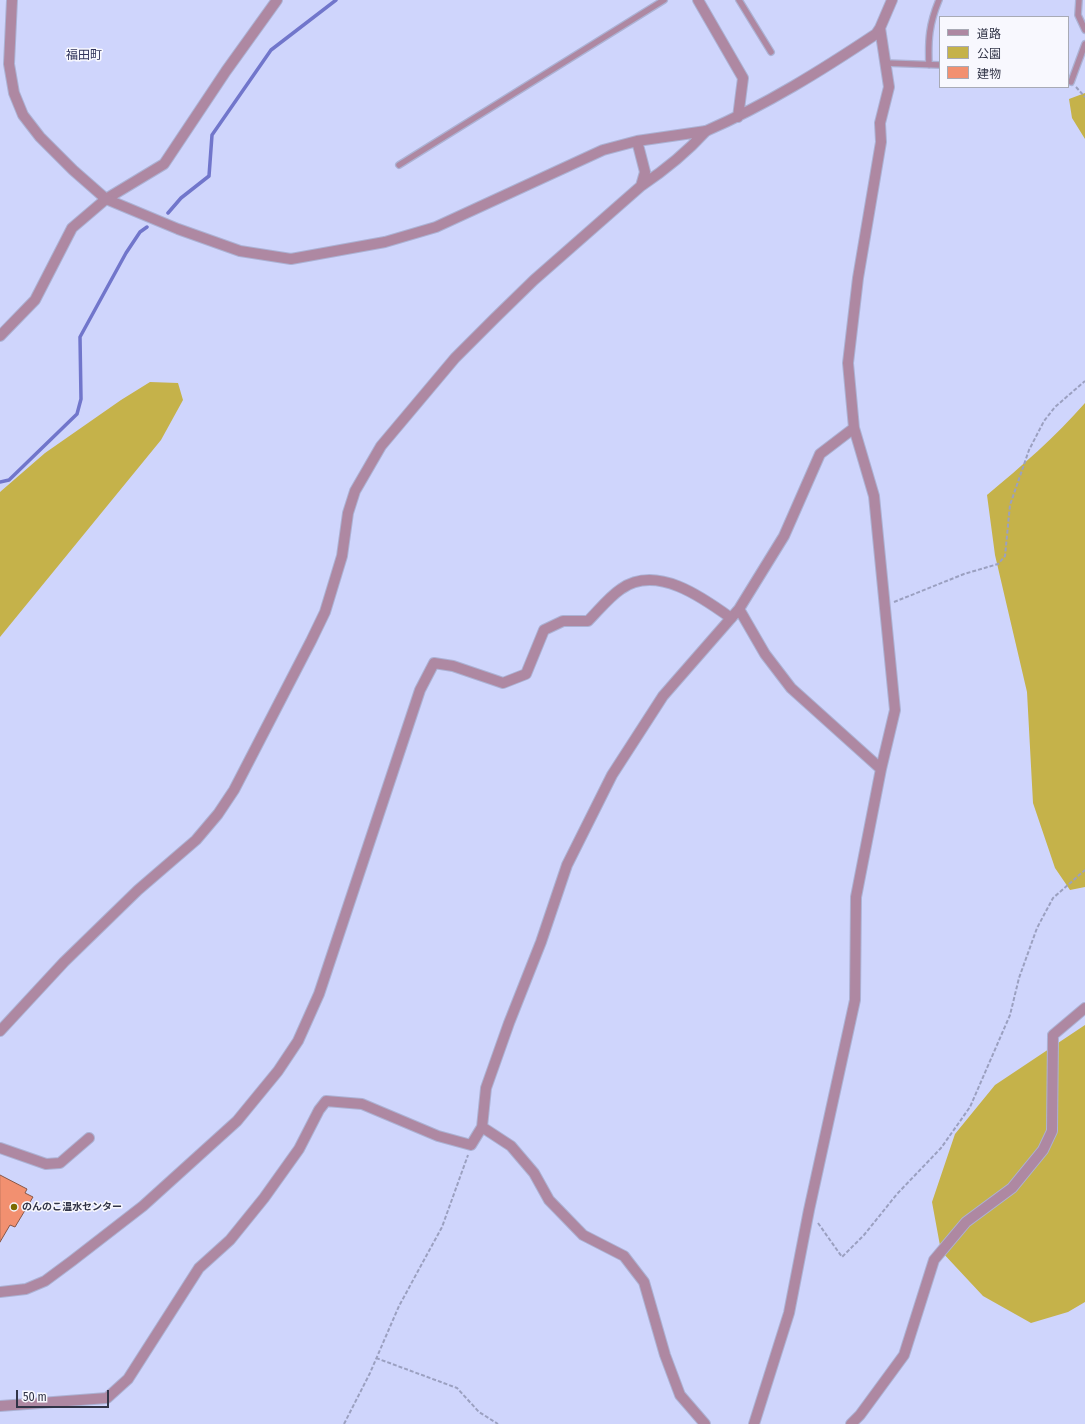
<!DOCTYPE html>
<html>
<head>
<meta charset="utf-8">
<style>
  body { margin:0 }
  #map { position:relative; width:1085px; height:1424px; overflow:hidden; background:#cfd5fc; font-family:"Fira Sans Condensed","Noto Sans JP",sans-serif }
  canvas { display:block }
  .legend { position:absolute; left:939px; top:16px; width:130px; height:72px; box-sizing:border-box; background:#f8f8fe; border:1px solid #a8aab5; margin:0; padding:5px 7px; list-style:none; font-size:12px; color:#313447 }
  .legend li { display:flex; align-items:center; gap:8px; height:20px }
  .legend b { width:20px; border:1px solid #a8aab5 }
  .scale { position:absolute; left:16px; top:1390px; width:93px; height:18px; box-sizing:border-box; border:2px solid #313447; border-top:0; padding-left:5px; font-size:12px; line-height:14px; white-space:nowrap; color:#313447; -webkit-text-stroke:3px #f8f8fe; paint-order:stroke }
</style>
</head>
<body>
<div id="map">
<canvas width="1085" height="1424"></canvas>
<ul class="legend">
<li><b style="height:5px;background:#ae88a2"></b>道路</li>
<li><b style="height:11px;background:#c5b24a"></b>公園</li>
<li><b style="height:11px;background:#f29070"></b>建物</li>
</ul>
<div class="scale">50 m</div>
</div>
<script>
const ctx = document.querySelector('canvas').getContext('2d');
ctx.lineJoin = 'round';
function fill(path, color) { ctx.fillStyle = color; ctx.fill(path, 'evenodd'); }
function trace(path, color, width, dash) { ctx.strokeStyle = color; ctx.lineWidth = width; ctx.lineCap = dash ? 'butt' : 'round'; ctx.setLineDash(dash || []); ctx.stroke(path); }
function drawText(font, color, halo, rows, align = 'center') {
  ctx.font = font + ' "Fira Sans Condensed","Noto Sans JP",sans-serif'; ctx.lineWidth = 3; ctx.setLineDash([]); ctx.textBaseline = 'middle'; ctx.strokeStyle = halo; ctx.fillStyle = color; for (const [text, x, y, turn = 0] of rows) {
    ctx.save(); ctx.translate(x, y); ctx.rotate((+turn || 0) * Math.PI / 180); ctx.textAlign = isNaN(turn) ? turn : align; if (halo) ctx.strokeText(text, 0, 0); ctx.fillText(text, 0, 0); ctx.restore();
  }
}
const green = new Path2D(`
  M1085,93v46l-13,-21 -3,-19z
  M150,382l28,1 5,17 -22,40 -161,197v-145l45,-39 76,-53z
  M1085,403v484l-15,3 -15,-22 -22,-65 -6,-111 -32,-137 -8,-60c35,-29 68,-58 98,-92z
  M1085,1025v277l-17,10 -37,11 -48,-27 -42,-45 -9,-49 23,-68 40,-49z`);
const stream = new Path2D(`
  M168,213l13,-15 28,-22 3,-41 59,-85 65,-50
  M0,482l9,-2 68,-66 4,-15 -1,-62 46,-84 14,-21 7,-5`);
const building = new Path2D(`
  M0,1175l27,14 -2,4 8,4 -18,30 -5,-2 -10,17z`);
const path = new Path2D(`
  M1076,87l9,10
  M894,602l70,-28 34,-10 7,-8 5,-51 19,-55 15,-29 11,-14 30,-26
  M818,1223l24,34 22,-22 33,-41 44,-46 29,-41 40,-92 9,-37 18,-50 16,-30 32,-28
  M376,1358l81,30 22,24 19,12
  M344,1424l26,-51 29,-67 43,-79 26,-72`);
const service = new Path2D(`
  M739,0l32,52
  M1079,0l-1,15 7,15
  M885,63l55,2
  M929,65c-1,-25 0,-41 10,-65
  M1071,82l14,-38
  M399,165l265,-165`);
const minor = new Path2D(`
  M698,0l45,78 -5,39
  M706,131c60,-26 116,-61 170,-97l4,-6 12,-28
  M0,336l35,-36 37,-72 34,-29 58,-35 62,-93 51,-71
  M739,609l26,45 26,34 90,81
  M482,1127l29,19 23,27 15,27 34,35 41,21 20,26 21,73 15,40 25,29
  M0,1148l46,16 14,-1 29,-25
  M0,1406l107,-8 21,-19 71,-111 31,-28 34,-42 35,-49 20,-39 7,-9 36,3 76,32 33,9 11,-18 4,-39 23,-65 32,-81 26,-77 45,-90 51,-79 76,-87 45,-73 36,-82 34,-26
  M754,1424l35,-111 20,-103 46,-210 1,-103 25,-128 14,-59 -21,-214 -20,-68 -6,-65 10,-85 23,-136 -1,-19 9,-36 -9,-59
  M851,1424l9,-9 44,-60 30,-95 32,-38 46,-34 31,-38 9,-19 1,-96 32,-27`);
const tertiary = new Path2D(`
  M12,0l-3,64 5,29 9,22 17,22 33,33 33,29 72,30 62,22 51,8 94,-17 51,-15 167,-77 34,-9 69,-10
  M637,141l8,31 -4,14
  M0,1031l64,-69 74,-72 58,-50 22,-26 16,-24 77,-149 14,-29 17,-56 6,-43 7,-22 26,-45 74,-88 40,-40 39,-38 107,-94c24,-16 46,-34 65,-55
  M0,1292l26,-3 19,-8 27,-20 71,-55 94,-85 41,-50 20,-30 21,-47 101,-304 14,-27 19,3 50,17 23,-9 18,-44 19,-9h25c10,-10 21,-24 33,-32 35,-25 81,8 110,29`);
const markers = [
  [14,1207,4,"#7a6a01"]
];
const poiNames = [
  ["のんのこ温水センター",22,1207]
];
const quarterNames = [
  ["福田町",84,56]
];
fill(green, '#c5b24a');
trace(stream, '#7176cb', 3.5);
fill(building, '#f29070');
trace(building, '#875747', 1);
trace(service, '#acb2d4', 8);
trace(minor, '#acb2d4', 12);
trace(tertiary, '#acb2d4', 12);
trace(path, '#9ba0c0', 2, [4, 2]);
trace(service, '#ae88a2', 5.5);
trace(minor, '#ae88a2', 10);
trace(tertiary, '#ae88a2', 10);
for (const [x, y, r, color] of markers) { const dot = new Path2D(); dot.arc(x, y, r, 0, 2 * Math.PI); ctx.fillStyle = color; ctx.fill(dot); trace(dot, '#f8f8fe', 1.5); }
drawText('bold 10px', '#313447', '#f8f8fe', poiNames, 'left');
drawText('12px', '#31345b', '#f8f8fe', quarterNames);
</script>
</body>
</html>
